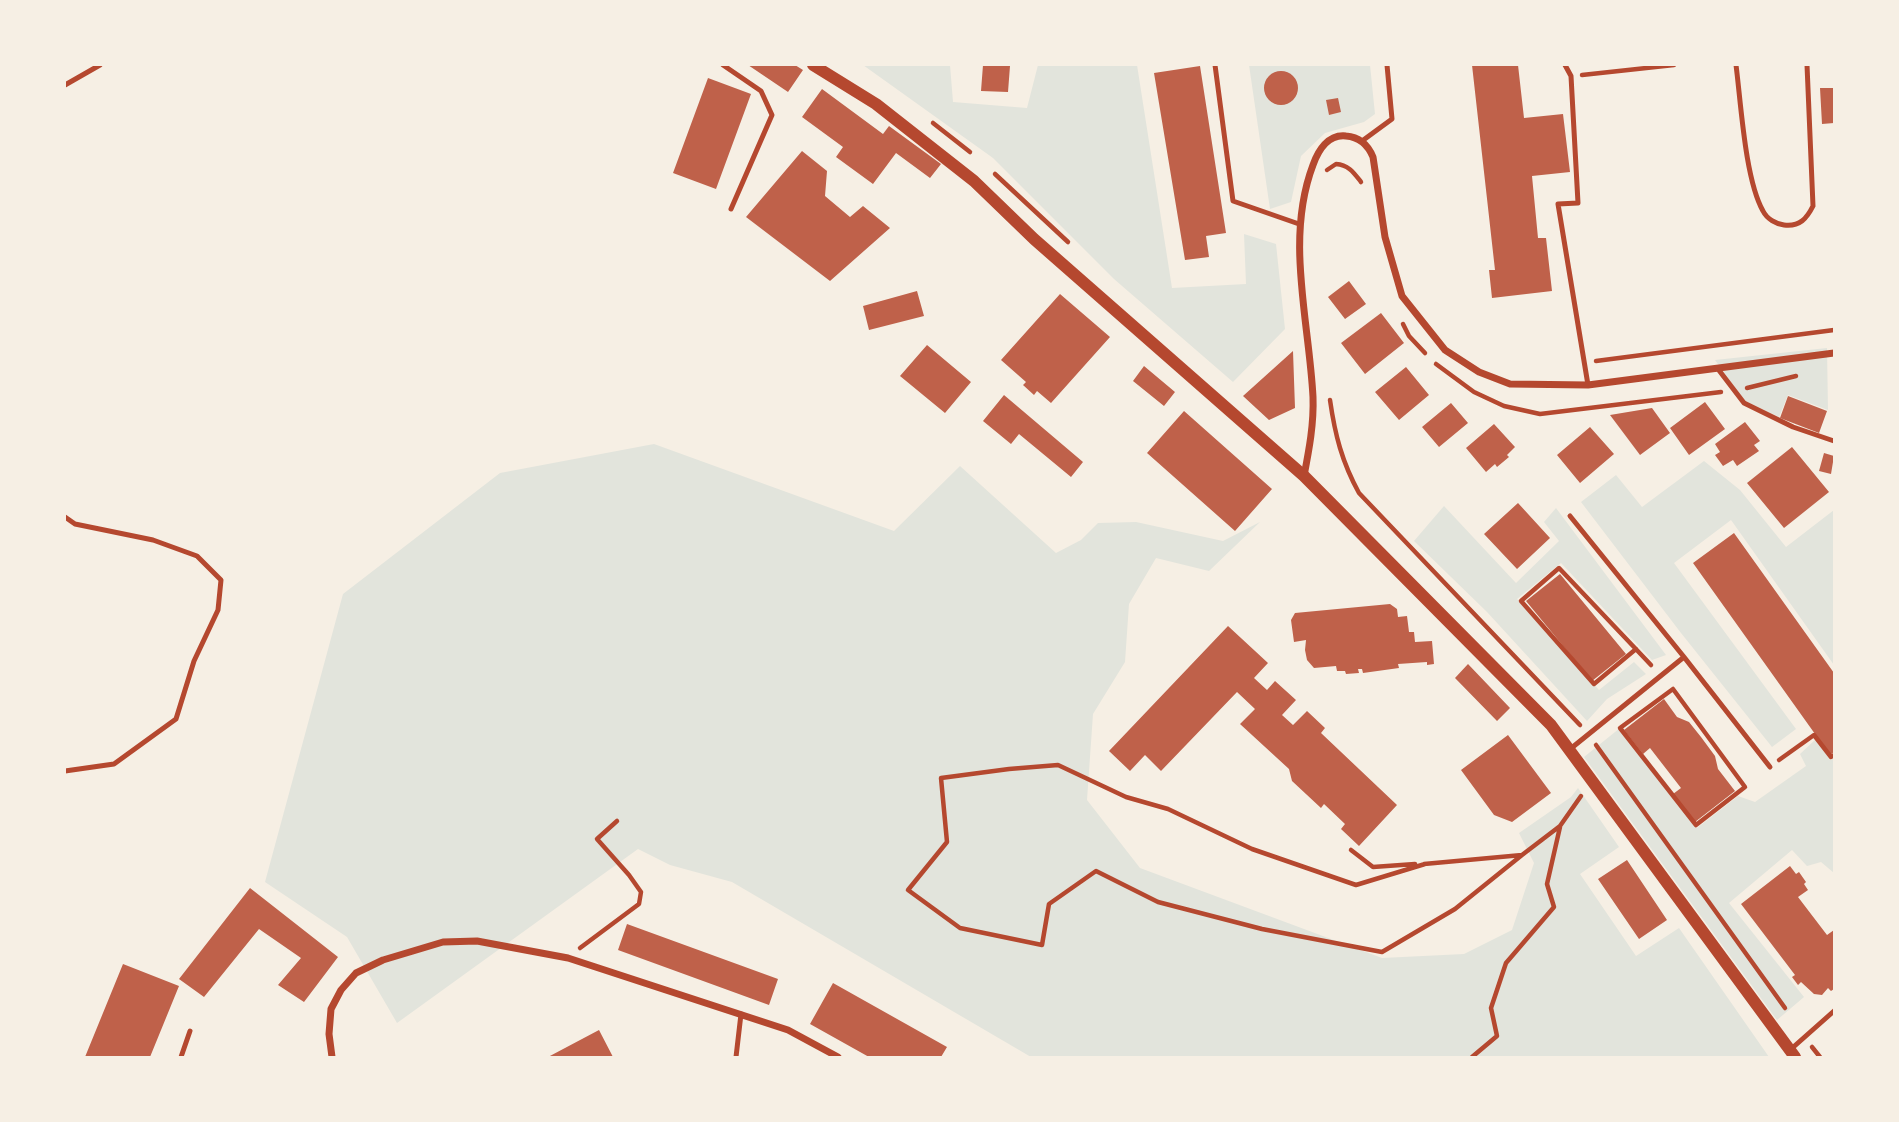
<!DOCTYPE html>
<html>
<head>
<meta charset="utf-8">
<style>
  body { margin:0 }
  #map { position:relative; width:1899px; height:1122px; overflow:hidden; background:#f6efe4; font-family:"Work Sans",sans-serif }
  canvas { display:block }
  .frame { position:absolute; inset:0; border:66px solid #f6efe4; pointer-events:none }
</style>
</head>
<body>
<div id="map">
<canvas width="1899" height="1122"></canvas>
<div class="frame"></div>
</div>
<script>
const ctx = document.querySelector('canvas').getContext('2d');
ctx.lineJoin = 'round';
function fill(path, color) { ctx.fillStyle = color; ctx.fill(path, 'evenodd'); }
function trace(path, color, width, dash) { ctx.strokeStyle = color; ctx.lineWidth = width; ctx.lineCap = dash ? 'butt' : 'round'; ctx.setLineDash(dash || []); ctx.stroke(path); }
const green = new Path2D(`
  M863,65h87l3,37 74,6 11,-43h99l35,223 74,-4 -2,-50 32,10 9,85 -52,53 -119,-103 -121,-121z
  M1249,65h121l5,49 -11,8 -39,11 -24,23 -10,46 -21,7z
  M1827,348l1,62 -40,-15 -9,22 -34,-16 -30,-41z
  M654,444l240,87 66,-65 96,87 25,-13 17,-17 38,-1 87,19 37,-19 -51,49 -53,-13 -27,46 -4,58 -32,52 -6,86 53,68 242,90 82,-4 48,-24 22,-67 -15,-30 52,-36 7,-9 41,59 -39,27 56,82 43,-28 90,129h-738l-299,-175 -62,-17 -32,-16 -241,174 -50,-86 -82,-55 78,-288 157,-121z
  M1704,461l36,29 46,57 48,-37v155l-103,-145 -57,43 122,166 -24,18 -91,-114 -100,-131 35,-27 26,32z
  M1444,506l72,77 43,-42 -15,-19 12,-14 110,147 -14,5 -91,-97 -44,36 82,91 35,-28 12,12 -39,25 -20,22 -100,-109 -73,-71z
  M1620,728l77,100 41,-32 17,6 51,-36 -6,-12 16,-15 14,21 4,-3v116l-13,-11 -14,4 -15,-16 -63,53 75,94 -27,23 -193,-263z`);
const building = new Path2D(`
  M748,65h47l8,5 -15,22z
  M983,65l27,1 -2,26 -27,-1z
  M1472,65h46l6,53 39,-4 7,58 -38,4 6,62h8l6,53 -60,7 -3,-28h6z
  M1200,66l26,167 -20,3 3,21 -24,3 -31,-187z
  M1264 88a17 17 0 1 1 34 0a17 17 0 1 1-34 0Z
  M708,78l43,16 -35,95 -43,-16z
  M1820,88h14v35l-12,1z
  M822,89l61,45 6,-8 52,38 -11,14 -34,-25 -23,31 -37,-27 7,-10 -41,-30z
  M1338,98l3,14 -12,3 -3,-15z
  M802,151l25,20 -2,25 25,21 13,-11 27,22 -60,53 -84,-64z
  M1349,281l17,23 -21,15 -17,-22z
  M917,291l7,25 -55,14 -6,-24z
  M1060,294l50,43 -59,66 -14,-12 -3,4 -11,-10 3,-3 -25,-22z
  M1381,313l23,30 -39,31 -24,-31z
  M927,345l44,37 -26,31 -45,-37z
  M1293,351l2,57 -26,12 -26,-24z
  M1144,366l31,26 -11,14 -31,-25z
  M1406,367l23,28 -30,25 -24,-28z
  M1004,395l79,67 -12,15 -52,-43 -8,10 -28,-23z
  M1788,396l39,15 -8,22 -39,-15z
  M1705,402l20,27 -36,26 -19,-27z
  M1451,403l17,20 -29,24 -17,-20z
  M1652,408l18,25 -30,22 -30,-40z
  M1184,411l88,78 -37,42 -88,-78z
  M1745,422l15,19 -6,4 5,6 -22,15 -4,-6 -10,6 -8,-11 5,-3 -5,-8z
  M1494,424l21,23 -8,8 2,2 -12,10 -2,-3 -9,8 -20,-24z
  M1590,427l24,27 -34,29 -23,-28z
  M1792,447l37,45 -45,36 -37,-45z
  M1824,453l10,3 -3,18 -12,-3z
  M1518,503l32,35 -33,31 -33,-35z
  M1734,533l100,140v79l-4,3 -137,-192z
  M1560,574l66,80 -34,27 -66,-80z
  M1390,604l7,5 1,8 9,-1 2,16h5l1,10 17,-1 2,23 -7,1v-3l-29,2 1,4 -36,5 -1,-4h-4l1,4 -13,1 -1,-3h-8l-1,-5 -22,2 -7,-8 -2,-10 1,-10 -12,2 -3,-22 4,-7z
  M1228,626l40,37 -14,15 13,12 8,-9 21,19 -14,15 11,10 14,-14 18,17 -4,5 76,72 -38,41 -18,-17 4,-5 -21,-20 -3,4 -29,-27 -3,-12 -49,-45 15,-15 -18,-17 -76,79 -16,-16 -15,16 -21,-20z
  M1468,664l42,44 -13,13 -42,-43z
  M1664,699l13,18 12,5 12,15 14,19 3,13 17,22 -40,31 -22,-28 8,-6 -31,-40 -7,6 -19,-24z
  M1508,735l43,58 -39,29 -18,-7 -33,-45z
  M1627,860l40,60 -28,19 -41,-60z
  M1790,866l6,8 3,-2 7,10 -2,2 4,6 -10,7 29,38 7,-5v59l-3,2 -3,-3 -6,7 -8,-1 -13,-12 -3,3 -6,-8 3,-2 -54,-71z
  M250,888l88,69 -34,45 -26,-17 23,-27 -42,-29 -55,68 -25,-18z
  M627,924l151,55 -9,26 -151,-55z
  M123,964l56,22 -29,71h-65z
  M833,983l114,64 -6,10h-72l-59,-33z
  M599,1030l14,27h-65z`);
const path = new Path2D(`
  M1582,75l92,-10
  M933,123l37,29
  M1327,170l9,-6c13,1 18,9 25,18
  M995,174l73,68
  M1403,324l6,12 16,17
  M1596,361l238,-31
  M1436,364l38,28 30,14 36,8 181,-22
  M1747,388l49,-12
  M1330,400c5,35 12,62 29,93l221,232
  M1636,649l-42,35 -73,-83 38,-33 92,97
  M1673,689l72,98 -49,38 -76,-97z
  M1596,745l189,263
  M1779,760l35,-25 17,22 3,-2
  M1351,850l22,17 42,-3
  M1424,864l98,-9 38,-29 21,-30
  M1425,864l-69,21 -104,-36 -84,-40 -42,-12 -68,-32 -49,4 -68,9 6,64 -39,48 52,38 82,17 7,-41 47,-33 62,31 104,27 120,23 73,-43 67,-54
  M580,948l59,-44 2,-12 -12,-17 -32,-36 20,-18
  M1812,1047l8,10
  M1472,1057l25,-21 -6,-28 15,-45 48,-56 -7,-23 13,-57`);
const service = new Path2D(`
  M723,65l38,26 11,24 -41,94
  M1215,65l18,136 66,23
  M1565,65l6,11 7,127 -20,1 30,181
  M1736,65c5,38 9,114 27,146 4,8 13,13 21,14 16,2 23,-7 29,-19l-6,-141
  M65,85l35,-20
  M1362,141l30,-22 -5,-54
  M1718,369l26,34 49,24 41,14
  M1570,516l114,141
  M65,517l10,7 78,16 44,16 24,24 -3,30 -24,51 -18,58 -62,45 -49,7
  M1569,750l115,-93 86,110
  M1790,1050l44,-39
  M181,1057l9,-26
  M736,1057l5,-43`);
const minor = new Path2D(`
  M1304,476c5,-26 10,-52 9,-79 -4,-77 -28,-158 0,-232 5,-14 15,-31 33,-29 14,1 22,9 27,21l12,80 17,59 43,54 34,22 31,12 78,1 246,-32
  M332,1057l-3,-23 2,-25 10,-19 15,-17 27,-13 60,-18 34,-1 91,17 220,72 50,27`);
const tertiary = new Path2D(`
  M813,65l63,39 98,77 60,58 270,237 247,249 244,332`);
fill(green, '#e2e4dc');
fill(building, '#bf614a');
trace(path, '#b5482f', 4.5);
trace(service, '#b5482f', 5);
trace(minor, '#b5482f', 7);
trace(tertiary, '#b5482f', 12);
</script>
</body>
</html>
